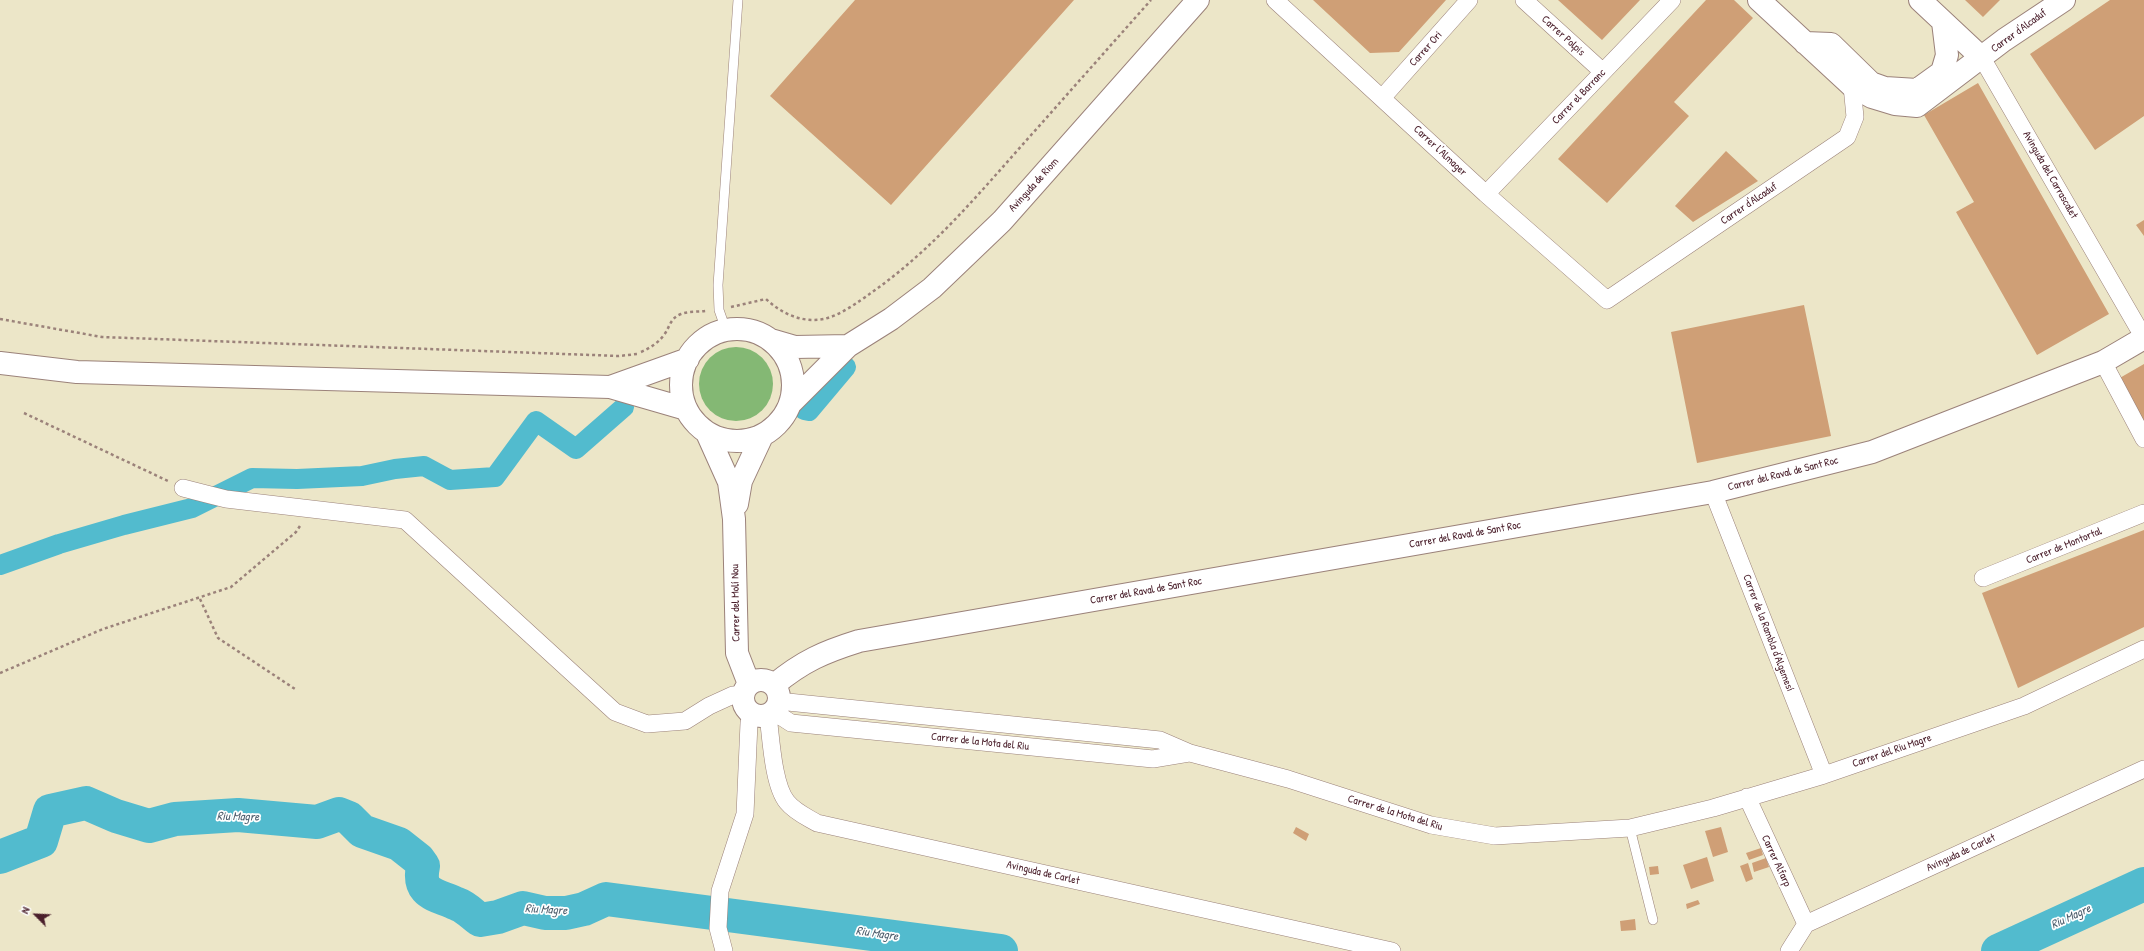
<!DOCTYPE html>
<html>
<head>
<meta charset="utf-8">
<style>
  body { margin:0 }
  #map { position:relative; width:2144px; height:951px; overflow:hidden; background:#ece6c8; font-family:"Patrick Hand",sans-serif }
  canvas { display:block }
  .north { position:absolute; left:16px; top:895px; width:40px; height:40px; -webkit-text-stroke:3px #fff; paint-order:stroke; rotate:294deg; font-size:11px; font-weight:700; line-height:16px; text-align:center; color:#4a1f2b }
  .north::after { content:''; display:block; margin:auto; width:14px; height:18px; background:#4a1f2b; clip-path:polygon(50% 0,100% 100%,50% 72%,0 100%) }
</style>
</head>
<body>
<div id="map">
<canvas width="2144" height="951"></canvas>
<div class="north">N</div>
</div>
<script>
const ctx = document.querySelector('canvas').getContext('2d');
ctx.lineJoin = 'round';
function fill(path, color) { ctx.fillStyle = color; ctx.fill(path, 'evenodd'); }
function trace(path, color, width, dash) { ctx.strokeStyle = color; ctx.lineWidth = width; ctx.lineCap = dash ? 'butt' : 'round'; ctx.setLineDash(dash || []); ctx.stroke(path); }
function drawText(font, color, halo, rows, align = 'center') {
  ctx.font = font + ' "Patrick Hand",sans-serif'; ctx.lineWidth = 3.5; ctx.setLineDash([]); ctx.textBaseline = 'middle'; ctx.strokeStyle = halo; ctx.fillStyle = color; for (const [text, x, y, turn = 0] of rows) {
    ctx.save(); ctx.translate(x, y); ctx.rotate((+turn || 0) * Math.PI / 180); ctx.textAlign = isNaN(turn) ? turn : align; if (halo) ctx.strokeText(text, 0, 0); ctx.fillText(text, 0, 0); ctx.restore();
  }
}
const forest = new Path2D(`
  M699 384a37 37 0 1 1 74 0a37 37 0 1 1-74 0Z`);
const canal = new Path2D(`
  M804,410l5,1 37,-44
  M0,565l59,-21 65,-19 68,-17 60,-30 45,1 65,-3 33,-7 29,-3 26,14 45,-3 41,-56 40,28 48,-42`);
const river = new Path2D(`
  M0,857l41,-16 9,-30 36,-8 30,13 33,10 26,-7 63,-4 79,7 22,-8 10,4 13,13 37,13 19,15 5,7c-6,29 13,28 34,38 9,3 16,11 23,16l18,-3 25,-9 22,5h21l18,-4 22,-10 395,52
  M1998,951l146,-67`);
const building = new Path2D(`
  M855,0h219l-183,205 -121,-109z
  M1313,0h133l-47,52 -29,1z
  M1558,0h82l-38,40z
  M1706,0h28l19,18 -79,84 15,14 -82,87 -49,-44z
  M1965,0h35l-17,17z
  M2110,0h34v116l-49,34 -65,-96z
  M1978,83l131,231 -72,41 -81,-143 18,-10 -50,-87z
  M1726,151l32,30 -65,41 -18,-16z
  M2144,220v16l-8,-11z
  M1804,305l27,131 -134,27 -26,-131z
  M2144,364v60l-26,-45z
  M2144,530v97l-126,61 -36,-95z
  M1296,827l13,7 -3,7 -13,-8z
  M1721,827l7,25 -15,5 -8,-26z
  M1761,848l2,7 -14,5 -3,-7z
  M1707,857l7,24 -23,8 -8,-24z
  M1766,858l3,9 -15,5 -2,-9z
  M1748,863l5,16 -7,3 -6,-16z
  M1658,866l1,8 -9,1 -1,-8z
  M1698,900l2,4 -13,5 -1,-5z
  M1635,919l1,11 -15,1 -1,-10z`);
const path = new Path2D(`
  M731,307l35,-8c16,15 36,24 58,20 17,-4 34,-17 47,-26 64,-45 110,-102 161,-159 40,-45 79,-89 119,-134
  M0,319l102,18 517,19 18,-2
  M641,352c9,-4 17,-9 23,-17 6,-8 6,-17 17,-21 8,-3 17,-2 25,-3
  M24,413l144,68
  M200,599l18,39 77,51
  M0,673l103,-44 128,-42 65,-55 4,-6`);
const service = new Path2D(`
  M726,330l-7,-20 -1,-25 20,-285
  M1630,828l23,92`);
const minor = new Path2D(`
  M1275,0l211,194 121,106 240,-163 8,-20 -3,-31
  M1524,0l79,72
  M1982,58l162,280
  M1382,98l87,-98
  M1486,194l186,-194
  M2103,362l41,77
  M183,488l43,11 179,21 210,192 32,12 38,-3 24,-15 24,-11h10
  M1713,492l111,283
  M1983,578l161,-65
  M778,701l382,39 30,13 98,26 143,46 64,11 135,-8 83,-20 111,-33 200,-69 120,-57
  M774,712l17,11 362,36 36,-6
  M768,715c3,23 5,70 19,87 8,10 20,15 30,21l575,128
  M1747,797l59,127
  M724,951l-6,-23 2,-37 25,-77 4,-91 2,-9
  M1789,951l17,-27 338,-155`);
const tertiary = new Path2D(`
  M1759,0l93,86 20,11 23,7 22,2 87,-66 60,-40
  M1920,0l62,58
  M1805,43l26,1 40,39 14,5 32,2 25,-18 5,-17 -4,-33
  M681 385a56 56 0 1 1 112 0a56 56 0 1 1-112 0Z
  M771,340l24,7 53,-1
  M0,363l77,9 533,15 76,22
  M610,387l78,-28
  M791,403l57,-57 43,-27 41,-31 70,-67 196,-221
  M707,433l22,49 5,37 3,134 12,31
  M737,504l4,-23 21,-45
  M743 698a18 18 0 1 1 36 0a18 18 0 1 1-36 0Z
  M774,685c29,-24 50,-33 85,-44l854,-149 159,-40 231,-90 41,-24`);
const streetNames = [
  ["Carrer d'Alcaduf",2019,31,-36],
  ["Carrer Polpis",1563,36,42],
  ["Carrer Ori",1426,49,-48],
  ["Carrer el Barranc",1579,97,-46],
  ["Carrer l'Almager",1440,151,43],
  ["Avinguda del Carrascalet",2050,175,60],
  ["Avinguda de Riom",1034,185,-48],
  ["Carrer d'Alcaduf",1749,204,-34],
  ["Carrer del Raval de Sant Roc",1783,474,-14],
  ["Carrer del Raval de Sant Roc",1465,535,-10],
  ["Carrer de Montortal",2064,546,-22],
  ["Carrer del Raval de Sant Roc",1146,591,-10],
  ["Carrer del Molí Nou",736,603,-91],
  ["Carrer de la Rambla d'Algemesí",1768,633,69],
  ["Carrer de la Mota del Riu",980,742,6],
  ["Carrer del Riu Magre",1892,751,-19],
  ["Carrer de la Mota del Riu",1395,813,17],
  ["Avinguda de Carlet",1961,853,-25],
  ["Carrer Alfarp",1776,861,65],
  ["Avinguda de Carlet",1043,873,13]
];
const waterNames = [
  ["Riu Magre",238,817,1],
  ["Riu Magre",546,910,3],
  ["Riu Magre",2071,917,-25],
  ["Riu Magre",877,934,8]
];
fill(forest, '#84b874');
trace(canal, '#52bbce', 20);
trace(river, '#52bbce', 34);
fill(building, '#cf9f76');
trace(service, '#9b827a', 10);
trace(minor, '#9b827a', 18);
trace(tertiary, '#9b827a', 24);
trace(path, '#9b827a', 2.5, [3, 3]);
trace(service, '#fff', 9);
trace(minor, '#fff', 17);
trace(tertiary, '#fff', 22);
drawText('11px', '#4a1f2b', '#fff', streetNames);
drawText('italic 12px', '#4d5d6c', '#fff', waterNames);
</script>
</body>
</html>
